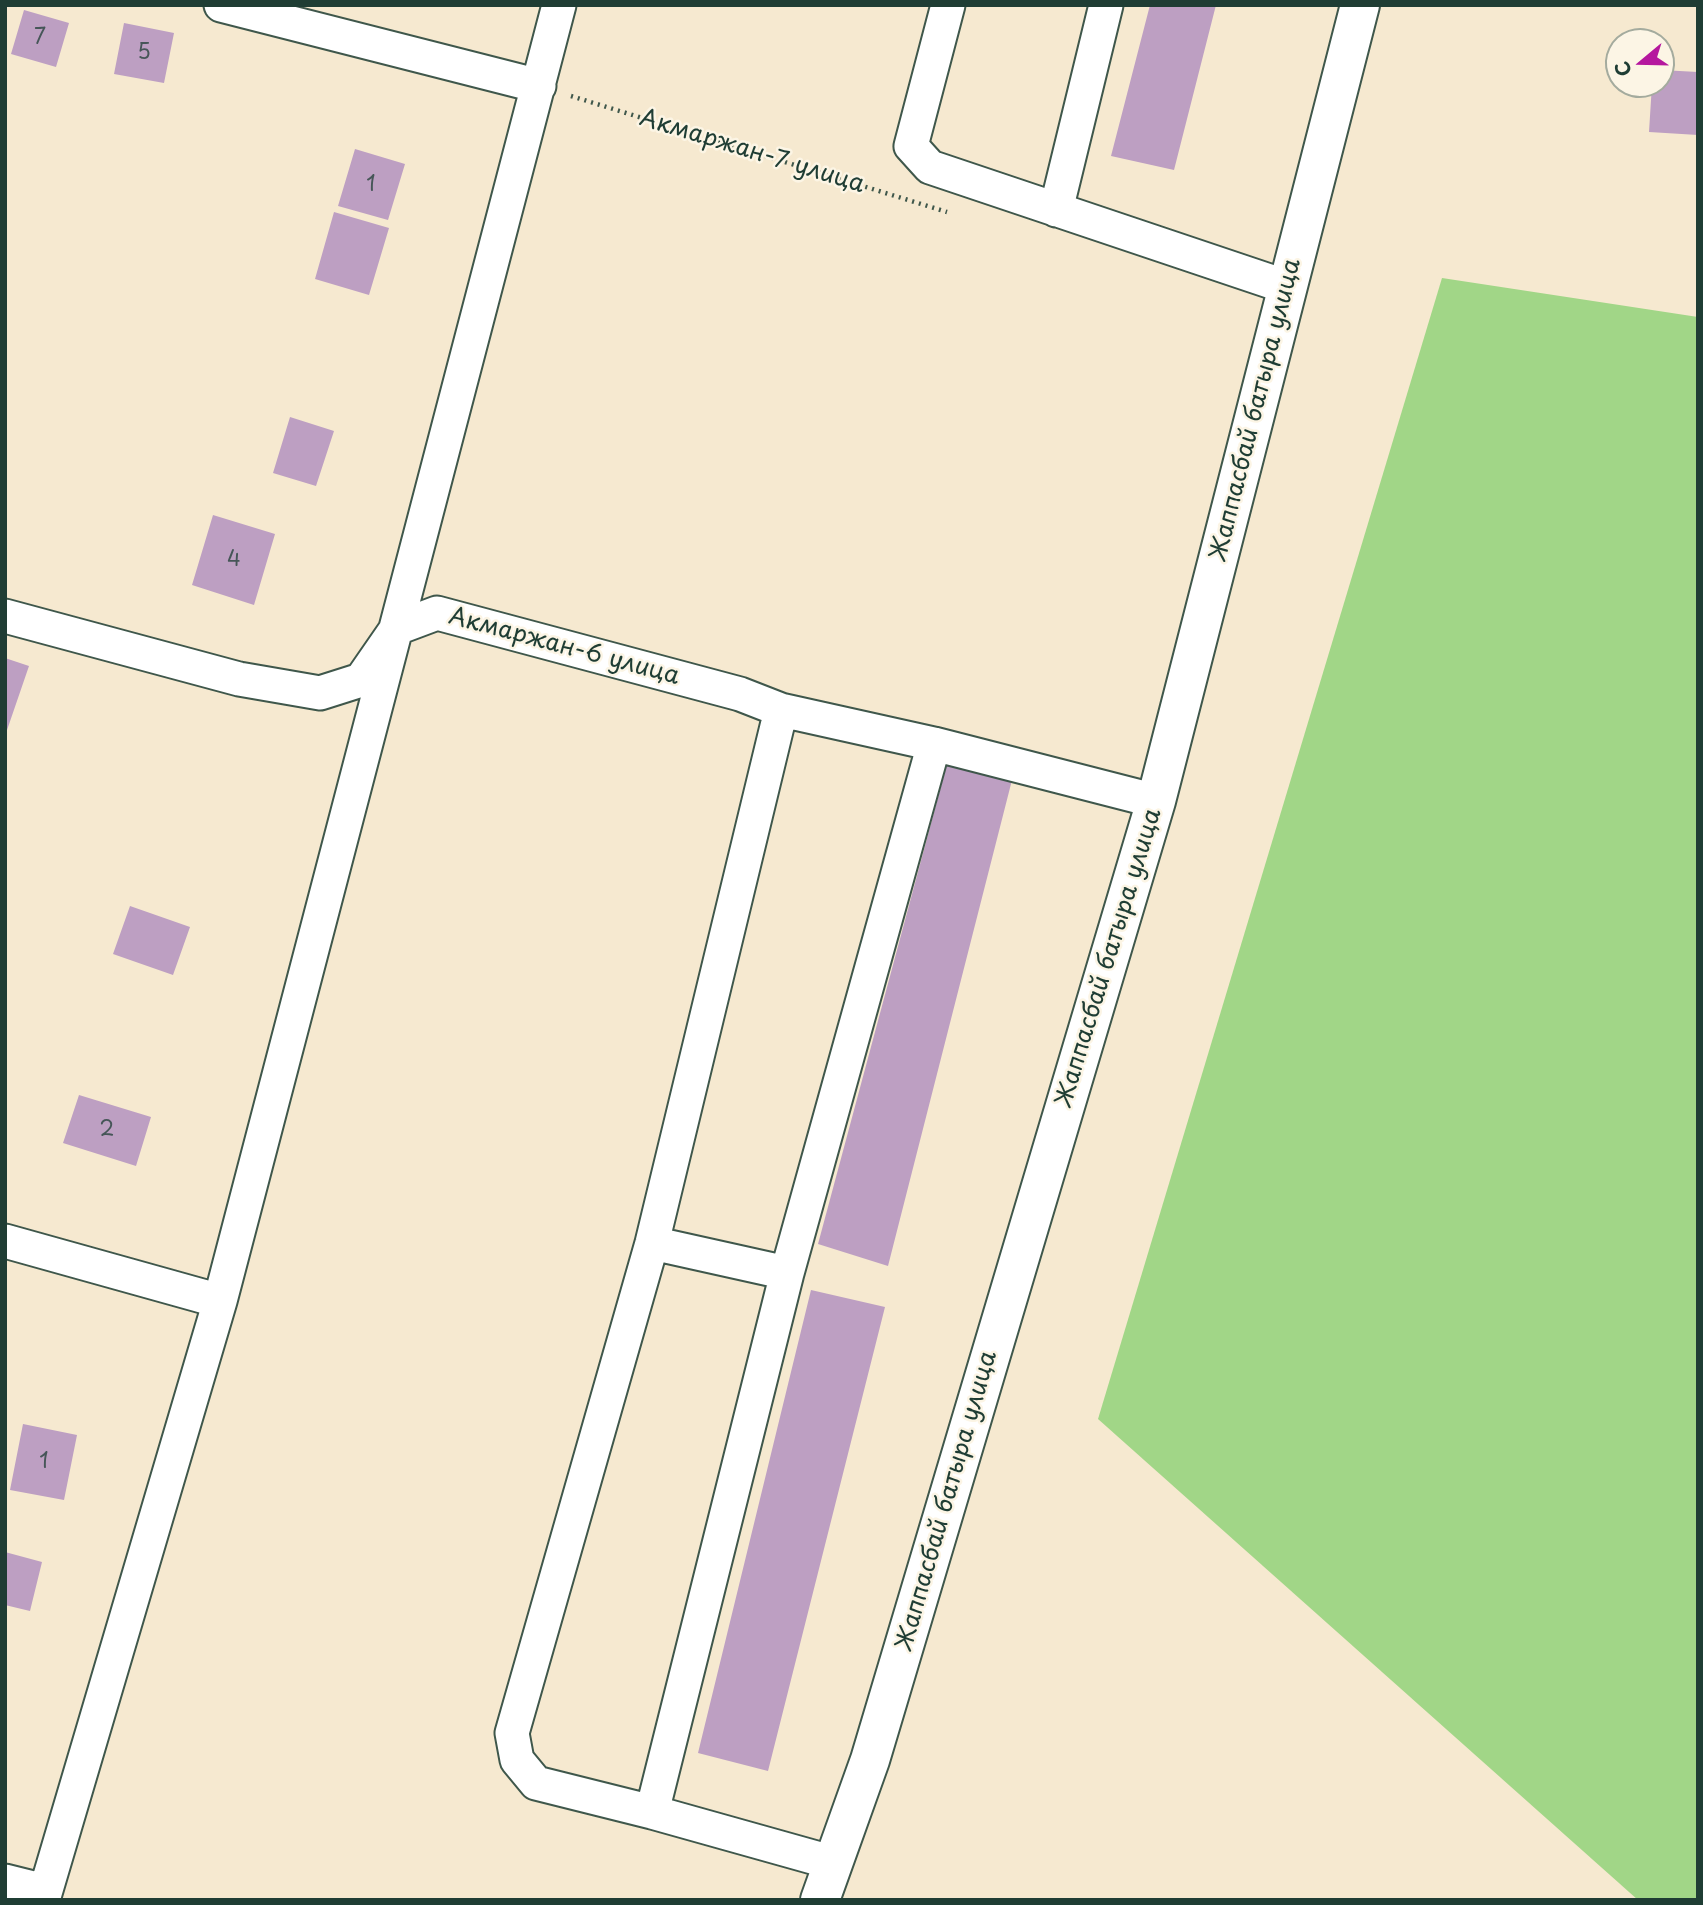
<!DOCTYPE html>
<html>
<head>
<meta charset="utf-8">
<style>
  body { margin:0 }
  #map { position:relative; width:1703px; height:1905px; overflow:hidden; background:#f6e9d0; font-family:"Playpen Sans",sans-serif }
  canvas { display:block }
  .frame { position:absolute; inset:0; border:7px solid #1f3d34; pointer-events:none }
  .north { position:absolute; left:1605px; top:28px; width:70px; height:70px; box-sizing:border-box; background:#fcf5e5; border:2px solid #a4ab9e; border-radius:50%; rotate:251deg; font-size:19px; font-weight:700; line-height:28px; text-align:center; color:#1f3d34 }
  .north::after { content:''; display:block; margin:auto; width:24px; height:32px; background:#b5179e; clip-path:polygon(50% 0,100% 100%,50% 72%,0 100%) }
</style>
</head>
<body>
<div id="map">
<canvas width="1703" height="1905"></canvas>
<div class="frame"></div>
<div class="north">С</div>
</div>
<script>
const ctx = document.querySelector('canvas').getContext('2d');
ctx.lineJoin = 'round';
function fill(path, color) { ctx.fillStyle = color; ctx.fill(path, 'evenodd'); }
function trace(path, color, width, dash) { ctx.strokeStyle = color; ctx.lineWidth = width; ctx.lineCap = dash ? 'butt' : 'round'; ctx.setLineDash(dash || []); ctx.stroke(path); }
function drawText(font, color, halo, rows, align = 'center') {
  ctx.font = font + ' "Playpen Sans",sans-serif'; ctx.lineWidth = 5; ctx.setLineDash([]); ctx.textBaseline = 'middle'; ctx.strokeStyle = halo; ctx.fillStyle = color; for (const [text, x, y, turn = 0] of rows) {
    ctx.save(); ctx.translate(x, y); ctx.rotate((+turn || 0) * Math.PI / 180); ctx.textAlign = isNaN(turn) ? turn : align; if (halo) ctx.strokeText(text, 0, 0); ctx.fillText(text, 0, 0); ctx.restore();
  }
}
const green = new Path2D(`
  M1442,278l256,39v1583h-60l-540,-481z`);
const building = new Path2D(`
  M1150,5h66l-42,165 -63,-14z
  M24,10l45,13 -13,44 -45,-13z
  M124,23l50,10 -10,50 -50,-9z
  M1661,70l37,2v63l-49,-3 3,-48h9z
  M355,149l50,15 -17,56 -50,-14z
  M334,212l55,16 -20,67 -54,-16z
  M290,417l44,14 -18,55 -43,-13z
  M213,515l62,19 -21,71 -62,-20z
  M5,658l24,8 -23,67h-1z
  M947,764l65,16 -124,486 -70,-22z
  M130,906l60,21 -17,48 -60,-21z
  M79,1095l72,22 -15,49 -73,-23z
  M811,1290l74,17 -117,464 -70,-18z
  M23,1424l54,11 -13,65 -54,-10z
  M5,1552l37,10 -12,49 -25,-6z`);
const path = new Path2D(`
  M571,96l376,116`);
const minor = new Path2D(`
  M221,5l318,81
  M948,5l-37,141 19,21 357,120
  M1056,210l50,-205
  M5,616l234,63 81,14 41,-13 36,-52 40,-15 303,81 41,16
  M5,1241l215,60
  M652,1243l135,30
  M652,1812l135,-539 147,-529
  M834,1863l-182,-51 -116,-29 -19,-23 -5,-27 140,-490 129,-533 153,34 222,57
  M5,1881l40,10
  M43,1900l177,-599 339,-1296`);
const major = new Path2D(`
  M820,1900l50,-140 286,-959 204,-796`);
const numberNames = [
  ["7",40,38],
  ["5",144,53],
  ["1",371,185],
  ["4",234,560],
  ["2",107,1130],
  ["1",44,1462]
];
const streetNames = [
  ["Акмаржан-7 улица",752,152,17],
  ["Жаппасбай батыра улица",1256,410,-76],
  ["Акмаржан-6 улица",564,647,15],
  ["Жаппасбай батыра улица",1109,958,-73],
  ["Жаппасбай батыра улица",947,1501,-74]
];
fill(green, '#a1d687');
fill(building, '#bd9fc2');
trace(minor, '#3f574b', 37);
trace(major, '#3f574b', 42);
trace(path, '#3f574b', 4.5, [2, 5]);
trace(minor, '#fff', 33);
trace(major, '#fff', 38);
drawText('21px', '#465658', null, numberNames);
drawText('24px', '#1f3d34', '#fcf5e5', streetNames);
</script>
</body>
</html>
